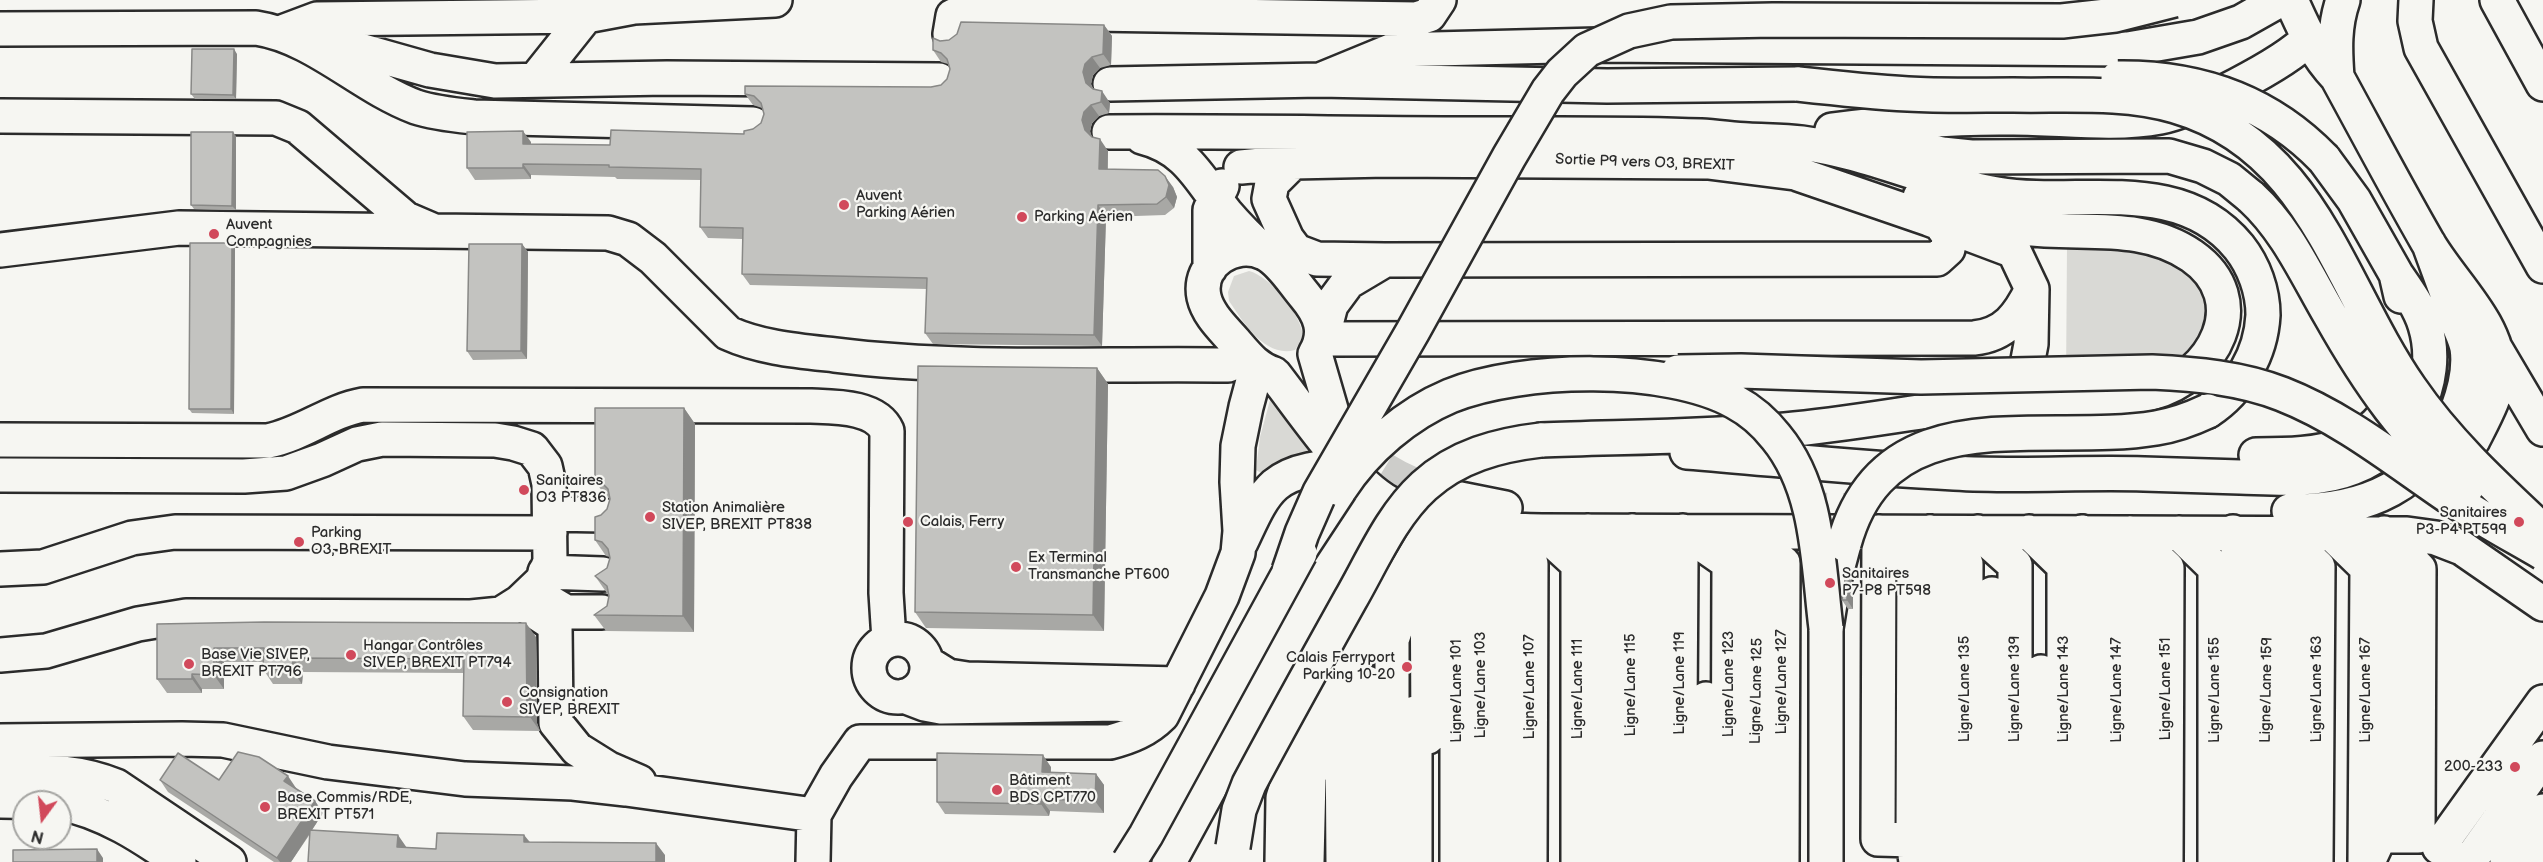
<!DOCTYPE html>
<html>
<head>
<meta charset="utf-8">
<style>
  body { margin:0 }
  #map { position:relative; width:2543px; height:862px; overflow:hidden; background:#f6f6f2; font-family:"Balsamiq Sans",sans-serif }
  canvas { display:block }
  .north { position:absolute; left:12px; top:790px; width:60px; height:60px; box-sizing:border-box; background:#f6f6f2; border:2px solid #a5a5a2; border-radius:50%; rotate:195deg; font-size:16px; font-weight:700; line-height:24px; text-align:center; color:#2b2b2b }
  .north::after { content:''; display:block; margin:auto; width:21px; height:27px; background:#d1495b; clip-path:polygon(50% 0,100% 100%,50% 72%,0 100%) }
</style>
</head>
<body>
<div id="map">
<canvas width="2543" height="862"></canvas>
<div class="north">N</div>
</div>
<script>
const ctx = document.querySelector('canvas').getContext('2d');
ctx.lineJoin = 'round';
function fill(path, color) { ctx.fillStyle = color; ctx.fill(path, 'evenodd'); }
function trace(path, color, width, dash) { ctx.strokeStyle = color; ctx.lineWidth = width; ctx.lineCap = dash ? 'butt' : 'round'; ctx.setLineDash(dash || []); ctx.stroke(path); }
function drawText(font, color, halo, rows, align = 'center') {
  ctx.font = font + ' "Balsamiq Sans",sans-serif'; ctx.lineWidth = 4.5; ctx.setLineDash([]); ctx.textBaseline = 'middle'; ctx.strokeStyle = halo; ctx.fillStyle = color; for (const [text, x, y, turn = 0] of rows) {
    ctx.save(); ctx.translate(x, y); ctx.rotate((+turn || 0) * Math.PI / 180); ctx.textAlign = isNaN(turn) ? turn : align; if (halo) ctx.strokeText(text, 0, 0); ctx.fillText(text, 0, 0); ctx.restore();
  }
}
const green = new Path2D(`
  M2067,246l48,2 55,8 33,26 9,34 -17,45 -129,21z
  M1249,271c21,5 54,45 54,67l-8,12c-30,8 -51,-27 -66,-49l-1,-9 6,-16z
  M1270,400h5l37,49 -1,3 -20,4 -28,18 -7,-4 4,-33z`);
const minorTunnel = new Path2D(`
  M1346,438c29,30 62,46 102,59
  M1794,509l98,1`);
const minor = new Path2D(`
  M2291,0c13,29 24,54 46,77 30,55 59,110 90,164 23,41 71,81 72,131 0,20 -17,50 -26,68
  M2416,0l-1,21 6,27 122,218
  M2497,0l46,84
  M0,29l256,-1c59,9 104,58 160,79 18,6 39,8 58,10l279,7
  M285,31l32,-12 269,-3 48,-9 141,-7
  M950,34l3,-18 10,-4 453,7 13,-4 10,-15
  M316,40l29,6 85,24 65,11 172,-3 272,2
  M2337,77c-2,-27 -3,-51 6,-77
  M535,80l51,-64
  M1320,80l73,-30 205,-5 530,4 70,-12 43,-15 39,-22
  M1110,84l210,-4 287,6 191,-2
  M0,116l276,2 22,9 108,92 28,12 174,2 20,6 25,19 75,75c33,15 71,18 107,22 129,16 262,8 393,10l19,-9
  M1832,130c61,-8 121,-13 182,-12 48,0 98,8 146,-1 33,-6 124,-53 148,-78
  M1109,132c128,-1 256,2 384,2 69,0 139,-1 208,2 16,1 32,3 47,4 18,1 37,1 54,3 67,9 129,40 195,51 81,14 182,-21 242,53 15,19 24,44 24,68 -2,39 -23,75 -55,96
  M1142,137c45,11 58,43 84,76 12,14 25,27 39,40
  M1878,141l64,13 29,3 198,-1 34,10 26,13 22,18
  M2324,159l30,41 42,74 5,22
  M1293,162l-21,21 -3,16 18,40 9,12 21,8 68,1
  M1241,167l52,-5 94,-2 321,2 87,11 134,46 85,32 18,38 -1,55 -8,42 -12,10
  M1940,223l9,13 -1,13 -11,10 -552,1 -37,22 -17,23 -9,34 652,-1c31,-3 45,-22 58,-49
  M0,250l179,-22 250,3
  M1210,268v-58l12,-24
  M2495,348l48,81
  M1346,438l-13,-22 -18,-62c13,-22 5,-40 -10,-58 -12,-14 -25,-36 -41,-43 -30,-14 -67,11 -60,44 4,18 20,32 31,45 12,14 21,26 39,32 29,37 75,107 115,129 43,24 105,27 153,28l865,3 29,4 26,10 81,56
  M0,440l268,1c35,-7 61,-30 95,-36l448,1c23,1 65,0 76,25l-1,162 3,47
  M1541,440c81,-3 163,-3 244,-10 68,-6 136,-20 204,-27 34,-3 68,-3 103,-5 19,0 40,0 59,-5 63,-16 104,-93 41,-137 -50,-35 -113,-20 -169,-28 -36,-5 -70,-18 -103,-31
  M1687,452c88,7 177,17 267,21 63,4 127,-1 190,1 32,1 64,2 96,3 36,1 77,5 112,-9 56,-21 91,-85 73,-143 -6,-19 -18,-35 -29,-51
  M2256,455c65,0 117,-3 146,-70
  M0,475l244,1 42,-3 36,-13 35,-16 25,-5 113,1 18,3 19,6 13,17 4,18 1,78 -8,19 -22,21 -19,12 -30,3 -285,-1 -48,8 -92,27 -46,4
  M1450,497l55,11
  M2289,511c76,1 139,-25 168,-100 7,-19 13,-43 10,-63 -2,-10 -8,-21 -11,-30 -9,-25 -18,-49 -27,-74
  M550,514l53,1
  M1445,521l36,43 -1,298
  M1447,528l10,36v298
  M1494,528l37,36 -1,298
  M1495,530l11,34v298
  M1542,531l36,33v298
  M1588,531l44,30 -2,301
  M1632,531l49,31 -2,300
  M1683,531l46,32 -1,299
  M1589,532l18,30 -1,300
  M1731,532l52,31 -1,299
  M1879,532l-1,307 35,1 3,22
  M1879,532l35,31 -1,277
  M1930,532l36,32 -1,298
  M1930,532l11,32v298
  M1978,532l37,33v297
  M2029,532l35,34v296
  M2082,532l35,33 -1,297
  M2082,532l11,39v291
  M2233,532l35,35 -2,295
  M2130,533l37,35 -1,294
  M2179,533l36,35v294
  M2282,533l36,34 -2,295
  M2331,533l36,35 -2,294
  M2131,534l11,33v295
  M2233,534l12,33 -3,295
  M2282,535l13,30 -3,297
  M2385,535l10,32 -2,269
  M1427,537l1,200
  M1637,537l20,24 -2,301
  M1737,540l21,23 -2,299
  M1241,542c9,-18 18,-43 34,-57 19,-16 48,-18 72,-19
  M0,569l43,-2 89,-29 43,-6 375,1
  M545,572l58,2
  M534,593l32,19h36
  M520,602l35,23 1,98 21,26 32,20 30,13
  M869 668a29 29 0 1 1 58 0a29 29 0 1 1-58 0Z
  M927,663l21,13 19,3 211,5
  M904,696l21,8 16,3 176,-3 26,3 19,8
  M1415,713v149
  M0,741l182,-2 41,1 105,22 137,17 108,4 53,6 188,26
  M0,771c40,0 78,-1 116,15l113,76
  M0,801l56,1
  M60,803c44,8 83,34 119,59
  M813,862l1,-47 22,-39 24,-34h250c20,-5 37,-12 52,-27l60,-119 16,-43 2,-22 -3,-49 1,-36 8,-39 11,-41
  M1169,862l155,-284 54,-82
  M1282,862l1,-64 6,-19 89,-161 49,-83 2,-18
  M1307,862l2,-84 8,-28
  M1343,862l-1,-136 13,-39
  M1366,862l1,-179
  M1392,862v-222l14,-41
  M1705,862l1,-163
  M1826,862v-234l7,-43 11,-41
  M1991,862l1,-268
  M2040,862l1,-190
  M2368,862l12,-26h38l1,-267 -35,-36
  M2461,862l-22,-15 104,-145
  M2469,862l74,-104
  M2507,862l36,-51
  M2535,862l8,-11`);
const minorBridge = new Path2D(`
  M2118,78c80,-1 150,23 206,81
  M1798,84c36,4 73,8 110,10 35,2 70,1 105,1 53,1 110,-4 162,11 138,40 163,178 235,282 37,54 85,98 133,143
  M2251,197c36,33 55,77 79,118 36,64 78,127 137,172
  M1678,372l63,-1 180,6 231,-5c44,2 89,6 130,22 64,25 118,70 175,108 27,18 57,34 86,51
  M1340,489c26,-40 67,-75 110,-93 71,-29 217,-32 285,6 15,8 30,21 41,35 43,52 42,127 50,191
  M1844,544c41,-151 200,-97 312,-116 19,-3 35,-9 52,-17
  M1289,571l13,-38 18,-41 93,-161 96,-174 39,-66 14,-18 25,-23 42,-19 42,-9 102,-2 289,1 53,-6 59,-15
  M1233,847l6,-37 10,-26c33,-62 67,-123 101,-184 22,-38 41,-84 74,-114 33,-30 74,-41 117,-46
  M1129,862l17,-27 154,-282`);
const wall = new Path2D(`
  M1104,25l8,11 -1,29 -11,3 -7,7 -2,9 2,4 17,15 -1,10 -10,3 -7,7 -2,8 2,6 16,14v19l65,17 4,10 -3,11 -9,7 -59,2 -4,129 -169,-2 -8,-11 2,-44 -177,-4 -8,-11v-35l-34,-1 -8,-11 1,-47 -84,-1 -2,-2 -84,-2v4l-56,1 -8,-12 64,-26v2l79,1 134,-11 9,-5 8,-6 3,-9 -2,-6 -9,-3 -8,-11 186,-7 10,-2 6,-6 3,-10 -2,-5 -7,-2 -8,-12 7,-9z
  M237,54l-1,45h-41l-4,-5z
  M236,136v74l-42,-1 -3,-4z
  M232,243l3,4 -1,167 -42,-1 -3,-4z
  M522,244l6,8 -1,107 -54,1 -6,-9z
  M1097,368l11,16 -4,247 -178,-3 -11,-16z
  M684,408l11,16 -1,208 -88,-1 -12,-16 13,-9 2,-10 -14,-20 12,-8 3,-11 -4,-1 -11,-16 12,-31 3,-10 -4,-2 -11,-16z
  M1853,583v26h-5l-6,-9z
  M157,624l379,13 1,86 3,8 -67,-1 -10,-14 1,-43 -161,-1 -1,12h-29l-10,-15v-7h-39v27h-22v4h-35l-10,-14z
  M1051,767v5l45,2 8,11v28l-54,-2 -1,5 -104,-2 -8,-12z
  M160,780h59l77,8 -1,1 20,12 8,12 -11,17 94,17 30,2 88,-14 6,7 135,13v7h-357l2,-28 -19,28h-17l-106,-70z`);
const shadedWall = new Path2D(`
  M1104,25l8,11 -1,29 -8,-11z
  M234,49l3,5 -1,45 -3,-4z
  M1092,57l8,11 -7,7 -2,9 3,10 -8,-11 -3,-11 2,-8z
  M1102,91l8,12 -1,10 -8,-11z
  M1091,105l8,11 -7,7 -2,8 3,11 -8,-12 -3,-10 2,-8z
  M523,131l8,11v13l-8,-11z
  M233,132l3,4v74l-4,-4z
  M1100,139l8,12 -1,30 -8,-12z
  M523,164l8,11v4l-8,-11z
  M1165,176l8,11 4,10 -3,11 -8,-11z
  M1098,205l8,12 -4,129 -8,-11z
  M232,243l3,4 -1,167 -3,-5z
  M522,244l6,8 -1,107 -6,-8z
  M1097,368l11,16 -4,247 -11,-16z
  M684,408l11,16 -1,208 -11,-16z
  M1847,575l6,8v26l-6,-9z
  M526,623l10,14 1,86 3,8 -10,-14 -3,-8z
  M214,648l10,14v27l-10,-14z
  M293,658l10,14 -1,12 -10,-14z
  M192,674l10,15v4l-10,-14z
  M1043,755l8,12 -1,17 -8,-12z
  M1096,774l8,11v28l-9,-12z
  M288,776l8,12 -4,5 -8,-12z
  M1041,799l9,12 -1,5 -8,-12z
  M315,801l8,12 -32,49h-11l-3,-4z
  M398,835l9,13 -10,-1z
  M524,835l9,12 -9,-5z
  M656,843l9,12v7h-9z
  M97,849l6,9v4h-6z`);
const building = new Path2D(`
  M961,22l143,3 -1,29 -11,3 -7,7 -2,8 3,11 7,6 9,2 -1,11 -10,3 -7,7 -2,8 3,10 7,7 8,2 -1,30 59,1 7,6 4,9 -3,12 -9,7 -59,1 -4,130 -169,-2 2,-55 -185,-4 1,-46 -43,-1 1,-58 -92,-2v-2l-86,-1v4h-56v-36l56,-1v13l87,1 1,-15 133,4v-3l9,-2 8,-6 3,-9 -3,-11 -7,-7 -9,-2v-8l186,1 10,-2 6,-6 3,-10 -3,-10 -6,-6 -8,-3v-12l7,3 9,-1 8,-6z
  M192,49h42l-1,46 -42,-1z
  M191,132h42l-1,74 -41,-1z
  M190,243h42l-1,166h-42z
  M469,244h53l-1,107h-54z
  M918,366l179,2 -4,247 -178,-3z
  M595,408h89l-1,208 -89,-1 13,-9 2,-10 -2,-10 -12,-10 12,-8 3,-10 -2,-9 -6,-7 -7,-2v-23l6,-2 6,-6 3,-10 -2,-10 -6,-6 -7,-2z
  M1847,575v25h-5l3,-20z
  M264,622l262,1 1,86 3,8 -67,-1 1,-57 -171,-1 -1,12 -29,-1 1,-21h-50v27l-22,-1v5h-35v-55z
  M238,752l21,5 29,19 -4,5 31,20 -38,57 -117,-78 18,-27 41,27z
  M937,753l106,2 -1,17 54,2 -1,27 -54,-2v5l-104,-2z
  M310,830l88,5 -1,12 39,2 1,-16 87,2v7l132,1v19h-348z
  M97,849v13h-84v-12z`);
const markers = [
  [844,205,6,"#d1495b"],
  [1022,217,6,"#d1495b"],
  [214,234,6,"#d1495b"],
  [524,490,6,"#d1495b"],
  [650,517,6,"#d1495b"],
  [908,522,6,"#d1495b"],
  [2519,522,6,"#d1495b"],
  [299,542,6,"#d1495b"],
  [1016,567,6,"#d1495b"],
  [1830,583,6,"#d1495b"],
  [351,655,6,"#d1495b"],
  [189,664,6,"#d1495b"],
  [1407,667,6,"#d1495b"],
  [507,702,6,"#d1495b"],
  [2515,767,6,"#d1495b"],
  [997,790,6,"#d1495b"],
  [265,807,6,"#d1495b"]
];
const streetNames = [
  ["Sortie P9 vers O3, BREXIT",1645,163,2],
  ["Ligne/Lane 127",1782,682,-90],
  ["Ligne/Lane 119",1680,683,-90],
  ["Ligne/Lane 123",1729,684,-90],
  ["Ligne/Lane 103",1481,685,-90],
  ["Ligne/Lane 115",1631,685,-90],
  ["Ligne/Lane 107",1530,687,-90],
  ["Ligne/Lane 111",1578,689,-90],
  ["Ligne/Lane 135",1965,689,-90],
  ["Ligne/Lane 139",2015,689,-90],
  ["Ligne/Lane 143",2064,689,-90],
  ["Ligne/Lane 151",2166,689,-90],
  ["Ligne/Lane 163",2317,689,-90],
  ["Ligne/Lane 147",2117,690,-90],
  ["Ligne/Lane 155",2215,690,-90],
  ["Ligne/Lane 159",2267,690,-89],
  ["Ligne/Lane 167",2366,690,-90],
  ["Ligne/Lane 101",1457,691,-90],
  ["Ligne/Lane 125",1757,691,-89]
];
const poiNames = [
  ["Auvent",856,196],
  ["Parking Aérien",856,213],
  ["Parking Aérien",1034,217],
  ["Auvent",226,225],
  ["Compagnies",226,242],
  ["Sanitaires",536,481],
  ["O3 PT836",536,498],
  ["Station Animalière",662,508],
  ["SIVEP, BREXIT PT838",662,525],
  ["Sanitaires",2507,513,"right"],
  ["P3-P4 PT599",2507,530,"right"],
  ["Calais, Ferry",920,522],
  ["Parking",311,533],
  ["O3, BREXIT",311,550],
  ["Ex Terminal",1028,558],
  ["Transmanche PT600",1028,575],
  ["Sanitaires",1842,574],
  ["P7-P8 PT598",1842,591],
  ["Hangar Contrôles",363,646],
  ["SIVEP, BREXIT PT794",363,663],
  ["Base Vie SIVEP,",201,655],
  ["BREXIT PT796",201,672],
  ["Calais Ferryport",1395,658,"right"],
  ["Parking 10-20",1395,675,"right"],
  ["Consignation",519,693],
  ["SIVEP, BREXIT",519,710],
  ["200-233",2503,767,"right"],
  ["Bâtiment",1009,781],
  ["BDS CPT770",1009,798],
  ["Base Commis/RDE,",277,798],
  ["BREXIT PT571",277,815]
];
fill(green, '#d9d9d5');
trace(minorTunnel, '#cdcdca', 33, [33, 16]);
trace(minor, '#2b2b2b', 38);
trace(minor, '#f6f6f2', 33);
trace(minorBridge, '#2b2b2b', 38, []);
trace(minorBridge, '#f6f6f2', 33);
fill(wall, '#a8a8a5');
fill(shadedWall, '#888886');
fill(building, '#c3c3c0');
trace(building, '#888886', 1.5);
for (const [x, y, r, color] of markers) { const dot = new Path2D(); dot.arc(x, y, r, 0, 2 * Math.PI); ctx.fillStyle = color; ctx.fill(dot); trace(dot, '#f6f6f2', 2); }
drawText('15px', '#2b2b2b', '#f6f6f2', streetNames);
drawText('15px', '#2b2b2b', '#f6f6f2', poiNames, 'left');
</script>
</body>
</html>
